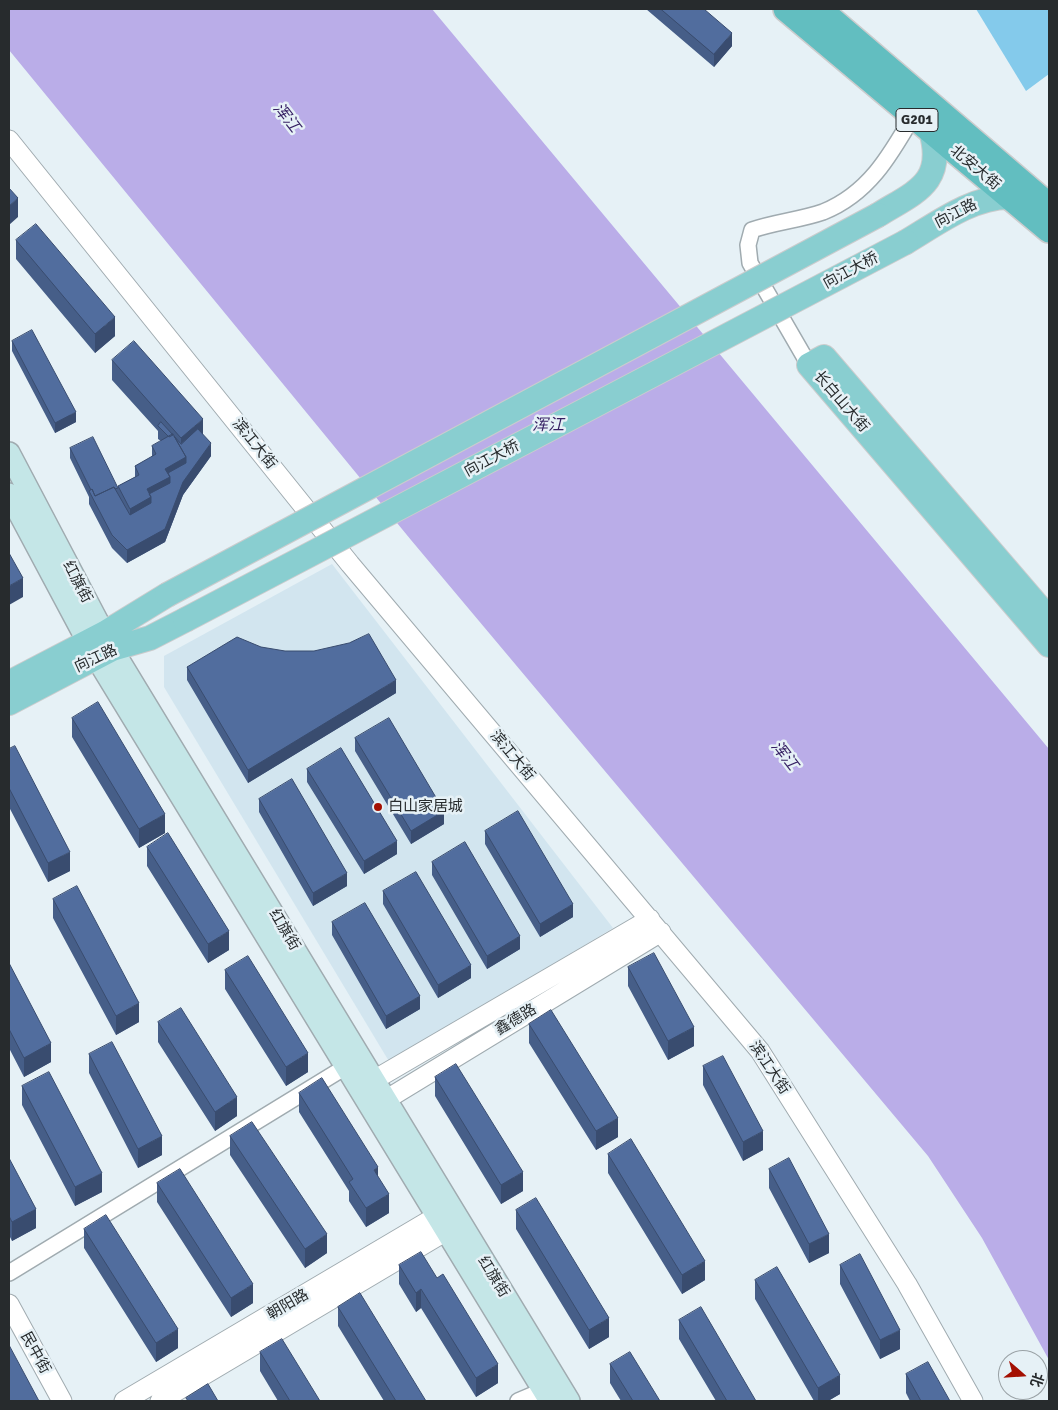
<!DOCTYPE html>
<html>
<head>
<meta charset="utf-8">
<style>
  body { margin:0 }
  #map { position:relative; width:1058px; height:1410px; overflow:hidden; background:#e6f1f6; font-family:Signika,"Noto Sans SC",sans-serif }
  canvas { display:block }
  .frame { position:absolute; inset:0; border:10px solid #272b2d; pointer-events:none }
  .north { position:absolute; left:998px; top:1350px; width:50px; height:50px; box-sizing:border-box; background:#e6f1f6; border:1px solid #9aa2a6; border-radius:50%; rotate:109deg; font-size:14px; font-weight:700; line-height:20px; text-align:center; color:#272b2d }
  .north::after { content:''; display:block; margin:auto; width:18px; height:22px; background:#a41002; clip-path:polygon(50% 0,100% 100%,50% 72%,0 100%) }
</style>
</head>
<body>
<div id="map">
<canvas width="1058" height="1410"></canvas>
<div class="frame"></div>
<div class="north">北</div>
</div>
<script>
const ctx = document.querySelector('canvas').getContext('2d');
ctx.lineJoin = 'round';
function fill(path, color) { ctx.fillStyle = color; ctx.fill(path, 'evenodd'); }
function trace(path, color, width, dash) { ctx.strokeStyle = color; ctx.lineWidth = width; ctx.lineCap = dash ? 'butt' : 'round'; ctx.setLineDash(dash || []); ctx.stroke(path); }
function drawText(font, color, halo, rows, align = 'center') {
  ctx.font = font + ' Signika,"Noto Sans SC",sans-serif'; ctx.lineWidth = 5; ctx.setLineDash([]); ctx.textBaseline = 'middle'; ctx.strokeStyle = halo; ctx.fillStyle = color; for (const [text, x, y, turn = 0] of rows) {
    ctx.save(); ctx.translate(x, y); ctx.rotate((+turn || 0) * Math.PI / 180); ctx.textAlign = isNaN(turn) ? turn : align; if (halo) ctx.strokeText(text, 0, 0); ctx.fillText(text, 0, 0); ctx.restore();
  }
}
const built = new Path2D(`
  M332,564l281,364 -223,135 -226,-376v-31z`);
const forest = new Path2D(`
  M976,9h73v65l-23,17z`);
const water = new Path2D(`
  M9,9h423l617,740v611l-67,-122 -54,-82 -517,-616 -402,-490z`);
const minor = new Path2D(`
  M809,365l-59,-102 -2,-18 4,-15c23,-8 48,-10 71,-18 45,-18 67,-56 90,-96
  M9,1273l338,-207
  M518,1401l26,-11`);
const tertiary = new Path2D(`
  M9,140l341,424 410,487 147,233 66,117
  M362,1087l288,-168
  M374,1107l287,-175
  M9,1304l53,97
  M124,1401l325,-192
  M160,1401l298,-177`);
const secondary = new Path2D(`
  M9,453l103,196 457,752
  M9,494l87,163 454,744`);
const primary = new Path2D(`
  M878,215c37,-23 68,-32 53,-84
  M906,242c32,-19 66,-45 103,-45
  M1049,619l-225,-262 -15,8 240,280
  M9,683l96,-50 62,-38
  M9,703l103,-54 38,-11 35,-18`);
const trunk = new Path2D(`
  M786,9l263,221
  M819,9l230,197`);
const primaryBridge = new Path2D(`
  M167,595l711,-380
  M185,620l721,-378`);
const wall = new Path2D(`
  M646,9h58l28,37 -18,21z
  M16,240l99,96 -20,17 -79,-94z
  M12,341l64,81 -21,11 -43,-82z
  M112,360l91,75 8,21 -28,39 -18,47 -38,21 -15,-15 -23,-44v-7l-19,-39v-10l48,40v6v-8l17,-9v-11l17,-9v-11l9,-5 -3,-2v-8l-46,-51z
  M261,647l135,46 -148,90 -61,-103v-13z
  M72,718l93,115 -26,15 -67,-111z
  M355,738l89,86 -33,20 -56,-93z
  M9,749l61,122 -22,11 -39,-75z
  M307,769l90,85 -33,20 -57,-92z
  M259,799l88,87 -34,20 -54,-94z
  M485,831l88,86 -33,20 -55,-93z
  M147,847l82,103 -21,13 -61,-97z
  M432,862l88,87 -33,20 -55,-94z
  M383,891l88,87 -33,20 -55,-94z
  M53,899l86,123 -23,13 -63,-117z
  M332,922l88,87 -34,20 -54,-94z
  M9,963l42,99 -27,15 -15,-29z
  M628,967l66,79 -26,14 -40,-74z
  M225,970l83,102 -22,14 -61,-97z
  M158,1022l79,94 -22,15 -57,-89z
  M529,1024l89,113 -22,13 -67,-107z
  M89,1054l73,101 -24,13 -49,-95z
  M703,1066l60,84 -20,11 -40,-76z
  M435,1077l88,114 -22,13 -66,-108z
  M22,1086l80,106 -27,14 -53,-101z
  M299,1093l79,84 11,36 -23,14 -17,-26v-10l-50,-79z
  M230,1136l97,117 -22,15 -75,-113z
  M608,1154l97,126 -23,14 -74,-121z
  M9,1158l27,70 -24,13 -3,-6z
  M769,1169l60,84 -20,10 -40,-75z
  M157,1183l96,120 -22,14 -74,-115z
  M516,1210l93,127 -20,12 -73,-120z
  M84,1229l94,119 -22,14 -72,-114z
  M399,1265l38,13 61,105 -22,14 -55,-89 -5,4 -17,-28z
  M840,1265l60,84 -20,10 -40,-75z
  M755,1280l85,114 -12,7h-14l-59,-102z
  M338,1307l88,94h-42l-46,-75z
  M679,1320l77,81h-40l-37,-62z
  M260,1352l60,49h-42l-18,-30z
  M610,1364l50,37h-39l-11,-18z
  M906,1374l44,27h-40l-4,-8z`);
const shadedWall = new Path2D(`
  M732,33v13l-18,21v-13z
  M18,198v19l-9,8v-19z
  M115,317v19l-20,17v-19z
  M76,412v10l-21,11v-10z
  M203,419v19l-22,17v-17z
  M211,443v13l-28,39 -18,47 -38,21v-13l56,-68z
  M186,457v19l-56,52v-19l35,-40z
  M23,578v19l-14,8v-19z
  M396,680v13l-148,90v-13z
  M444,811v13l-33,20v-13z
  M165,814v19l-26,15v-19z
  M397,841v13l-33,20v-13z
  M70,852v19l-22,11v-19z
  M347,873v13l-34,20v-13z
  M573,904v13l-33,20v-13z
  M229,931v19l-21,13v-19z
  M520,936v13l-33,20v-13z
  M471,965v13l-33,20v-13z
  M420,996v13l-34,20v-13z
  M139,1003v19l-23,13v-19z
  M694,1027v19l-26,14v-19z
  M51,1043v19l-27,15v-19z
  M308,1053v19l-22,14v-19z
  M237,1097v19l-22,15v-19z
  M618,1118v19l-22,13v-19z
  M763,1131v19l-20,11v-19z
  M162,1136v19l-24,13v-19z
  M378,1167v19l-4,-16z
  M523,1172v19l-22,13v-19z
  M102,1173v19l-27,14v-19z
  M389,1194v19l-23,14v-19z
  M36,1209v19l-24,13v-19z
  M327,1234v19l-22,15v-19z
  M829,1234v19l-20,10v-19z
  M705,1261v19l-23,14v-19z
  M253,1284v19l-22,14v-19z
  M421,1289v19l-5,4v-19z
  M609,1318v19l-20,12v-19z
  M178,1329v19l-22,14v-19z
  M900,1330v19l-20,10v-19z
  M498,1364v19l-22,14v-19z
  M840,1375v19l-12,7h-10v-13z`);
const building = new Path2D(`
  M661,9h43l28,24 -18,21z
  M9,188l9,10 -9,8z
  M36,224l79,93 -20,17 -79,-94z
  M32,330l44,82 -21,11 -43,-82z
  M134,341l69,78 -22,19 -69,-78z
  M161,422l12,13 -4,2 -11,-11z
  M198,429l13,14 -28,39 -18,47 -38,21 -15,-15 -23,-44 3,-2 3,7 19,-9 16,28 21,-12v-6l-2,-3 21,-11v-6l-2,-4 18,-10v-6l-12,-21 7,8z
  M173,434l13,23 -21,12 5,8 -23,12 4,8 -21,12 -12,-23 21,-11 -4,-9 21,-12 -4,-8z
  M93,437l25,51 -3,1 -1,-2 -19,9 -3,-7 -1,1 -21,-42z
  M9,553l14,25 -14,8z
  M369,634l27,46 -148,90 -61,-103 50,-30 24,10 24,4h29l35,-8z
  M98,702l67,112 -26,15 -67,-111z
  M389,718l55,93 -33,20 -56,-93z
  M15,746l55,106 -22,11 -39,-75v-39z
  M341,748l56,93 -33,20 -57,-92z
  M292,779l55,94 -34,20 -54,-94z
  M518,811l55,93 -33,20 -55,-93z
  M168,833l61,98 -21,13 -61,-97z
  M465,842l55,94 -33,20 -55,-94z
  M416,872l55,93 -33,20 -55,-94z
  M77,886l62,117 -23,13 -63,-117z
  M365,903l55,93 -34,20 -54,-94z
  M654,953l40,74 -26,14 -40,-74z
  M248,956l60,97 -22,14 -61,-97z
  M9,963l42,80 -27,15 -15,-29z
  M181,1008l56,89 -22,15 -57,-90z
  M551,1010l67,108 -22,13 -67,-107z
  M112,1042l50,94 -24,13 -49,-95z
  M723,1056l40,75 -20,11 -40,-76z
  M456,1064l67,108 -22,13 -66,-108z
  M49,1072l53,101 -27,14 -53,-101z
  M322,1078l56,89 -4,3 15,24 -23,14 -17,-26 4,-3 -54,-86z
  M252,1122l75,112 -22,15 -75,-113z
  M631,1139l74,122 -23,14 -74,-121z
  M9,1158l27,51 -24,13 -3,-6z
  M789,1158l40,76 -20,10 -40,-75z
  M180,1169l73,115 -22,14 -74,-115z
  M536,1198l73,120 -20,12 -73,-120z
  M106,1215l72,114 -22,14 -72,-114z
  M421,1252l16,26 6,-4 55,90 -22,14 -55,-89 -5,4 -17,-28z
  M860,1254l40,76 -20,10 -40,-75z
  M777,1267l63,108 -22,13 -63,-108z
  M360,1293l66,108h-30l-58,-94z
  M701,1307l55,94h-29l-48,-81z
  M282,1339l38,62h-30l-30,-49z
  M9,1345l30,56h-30z
  M630,1352l30,49h-27l-23,-37z
  M928,1362l22,39h-29l-15,-27z
  M208,1384l10,17h-30l-2,-3z`);
const markers = [
  [378,807,5,"#a41002"]
];
const shields = [
  [917,120,42]
];
const shieldNames = [
  ["G201",917,120]
];
const streetNames = [
  ["北安大街",975,168,40],
  ["向江路",956,214,-27],
  ["向江大桥",851,271,-28],
  ["长白山大街",841,402,49],
  ["滨江大街",254,444,51],
  ["向江大桥",492,459,-28],
  ["红旗街",77,582,62],
  ["向江路",96,659,-25],
  ["滨江大街",512,756,50],
  ["红旗街",284,930,59],
  ["鑫德路",516,1020,-31],
  ["滨江大街",769,1068,56],
  ["红旗街",493,1277,58],
  ["朝阳路",288,1305,-30],
  ["民中街",35,1353,61]
];
const poiNames = [
  ["白山家居城",388,807]
];
const waterNames = [
  ["浑江",286,118,52],
  ["浑江",548,426],
  ["浑江",784,756,52]
];
fill(built, '#d2e5ef');
fill(forest, '#84caeb');
fill(water, '#baade8');
trace(minor, '#a0abb0', 18);
trace(tertiary, '#a0abb0', 21);
trace(secondary, '#a0abb0', 24);
trace(primary, '#cbcccd', 26);
trace(trunk, '#cbcccd', 28);
trace(minor, '#fff', 15);
trace(tertiary, '#fff', 19);
trace(secondary, '#c4e6e7', 21);
trace(primary, '#89ced0', 24);
trace(trunk, '#62bec0', 25);
trace(primaryBridge, '#cbcccd', 26, []);
trace(primaryBridge, '#89ced0', 24);
fill(wall, '#465e88');
fill(shadedWall, '#394c6f');
fill(building, '#516d9e');
trace(building, '#394c6f', 1);
for (const [x, y, r, color] of markers) { const dot = new Path2D(); dot.arc(x, y, r, 0, 2 * Math.PI); ctx.fillStyle = color; ctx.fill(dot); trace(dot, '#e6f1f6', 2); }
for (const [x, y, w] of shields) { const box = new Path2D(); box.roundRect(x - w / 2, y - 11.5, w, 23, 4); ctx.fillStyle = '#e6f1f6'; ctx.fill(box); trace(box, '#272b2d', 1); }
drawText('bold 14px', '#272b2d', null, shieldNames);
drawText('15px', '#272b2d', '#e6f1f6', streetNames);
drawText('15px', '#272b2d', '#e6f1f6', poiNames, 'left');
drawText('italic 16px', '#341e62', '#e6f1f6', waterNames);
</script>
</body>
</html>
